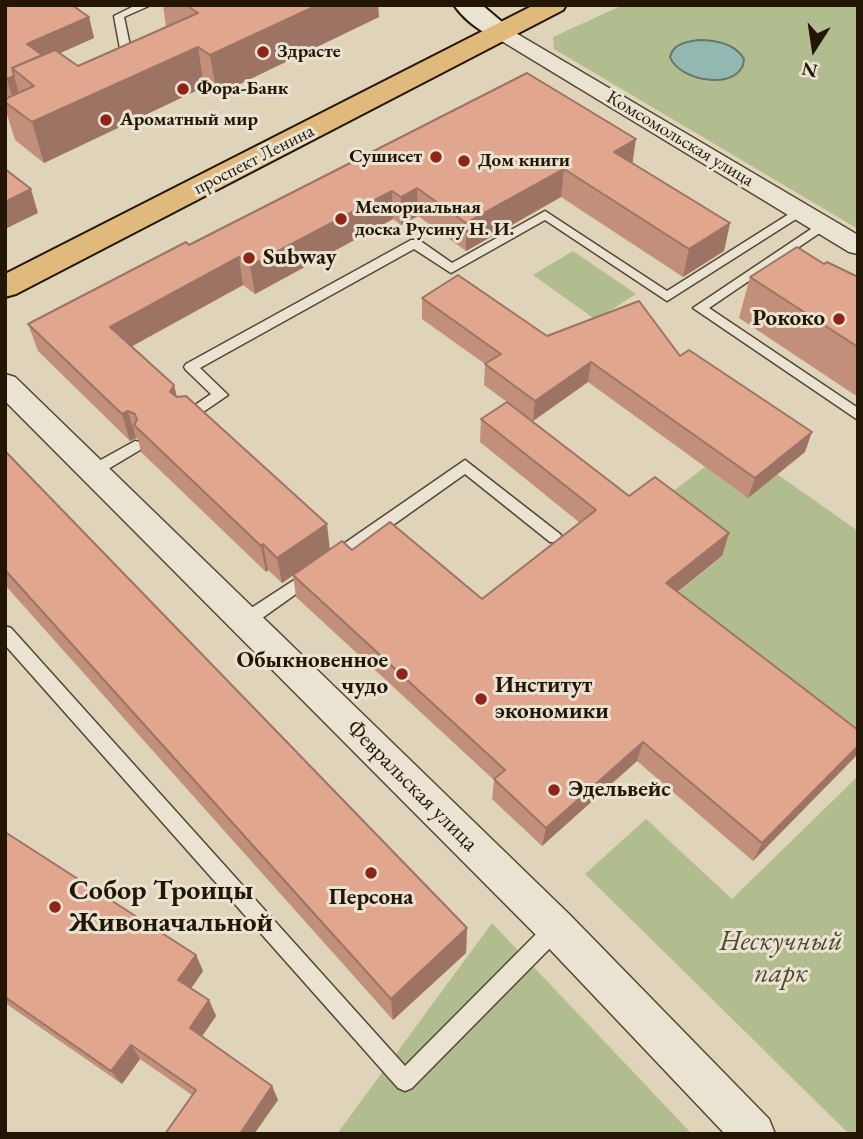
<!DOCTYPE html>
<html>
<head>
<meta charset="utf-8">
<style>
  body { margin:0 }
  #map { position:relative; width:863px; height:1139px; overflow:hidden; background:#dfd4b9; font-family:"EB Garamond",serif }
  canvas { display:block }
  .frame { position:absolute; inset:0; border:7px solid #241604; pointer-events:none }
  .north { position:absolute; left:779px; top:14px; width:70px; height:70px; -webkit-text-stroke:5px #eae3d2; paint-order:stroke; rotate:192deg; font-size:19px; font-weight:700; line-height:28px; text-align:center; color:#241604 }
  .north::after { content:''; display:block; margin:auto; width:24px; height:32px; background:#241604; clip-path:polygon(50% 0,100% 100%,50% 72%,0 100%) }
</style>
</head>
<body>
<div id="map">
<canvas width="863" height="1139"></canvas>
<div class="frame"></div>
<div class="north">N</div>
</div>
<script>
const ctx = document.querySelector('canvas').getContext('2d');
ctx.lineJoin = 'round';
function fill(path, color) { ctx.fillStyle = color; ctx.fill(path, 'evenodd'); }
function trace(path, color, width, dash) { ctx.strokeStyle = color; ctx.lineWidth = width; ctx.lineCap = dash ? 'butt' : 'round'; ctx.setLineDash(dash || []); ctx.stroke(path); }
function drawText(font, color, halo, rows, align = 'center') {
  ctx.font = font + ' "EB Garamond",serif'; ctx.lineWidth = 6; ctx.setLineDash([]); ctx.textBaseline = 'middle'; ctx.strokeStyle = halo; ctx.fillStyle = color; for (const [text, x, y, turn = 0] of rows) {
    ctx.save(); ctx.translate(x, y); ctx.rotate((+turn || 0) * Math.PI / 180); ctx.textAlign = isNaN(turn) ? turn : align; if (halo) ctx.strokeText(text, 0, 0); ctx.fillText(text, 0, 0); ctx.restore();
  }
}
const green = new Path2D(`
  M623,5h235v224l-304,-180 -1,-12z
  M573,251l63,43 -40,26 -63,-45z
  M705,467l72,7 81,57v221l-189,-153 54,-43 -67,-52z
  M858,776v358h-9l-264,-260 61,-55 86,80z
  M492,923l200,211h-355z`);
const water = new Path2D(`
  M698,40c18,0 37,3 46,19 -1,32 -64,24 -74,-2 3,-13 15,-15 28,-17z`);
const service = new Path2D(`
  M136,5h15l-27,12 8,38 -9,6h-8v-4l6,-3 -7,-38z
  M800,207l6,4 -2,3 -137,87 -122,-81 -94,53 -37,-24 -214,119 28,27 -38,26 -5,1 -7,-5 33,-23 -25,-24 -2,-3 2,-3 225,-124h8l33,23 93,-52 122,80z
  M823,221l6,4 -2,3 -118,80 149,100v12l-165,-112z
  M135,441l5,1 2,4 -2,4 -42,25h-10l-2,-4 2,-4z
  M465,460l95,74 3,4 -3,4h-10l-85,-68 -127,90h-12l-2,-4 2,-4z
  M311,569l6,2 2,4 -2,4 -66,47h-12l-2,-5 2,-5z
  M5,626l6,2 394,438 144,-145 7,-2 7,2 3,7 -3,7 -151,153 -7,3 -7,-3 -393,-443z`);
const minor = new Path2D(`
  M502,27l7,2 349,206v19l-9,-2 -354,-215 -4,-4 4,-4z
  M5,374l10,3 555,538 199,204 6,15h-50l-183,-193 -537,-540z`);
const secondary = new Path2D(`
  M454,5h28l33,28 -4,5c-19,5 -46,-17 -57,-33z`);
const primary = new Path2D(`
  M534,5h32l-3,5 -547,284 -11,3v-23z`);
const wall = new Path2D(`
  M5,5l84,12 5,21 -34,15 18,13 88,-39 -3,-22h215l1,12 -162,78 -13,-8 -160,76 -29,-23 -10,-32v-9l4,-2 -4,-3z
  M527,73l106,90 97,60 -6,28 -41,26 -122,-80 -95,54 -48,-35 -17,9 -8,-6 -138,75 -12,-9 -111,61 42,39 3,12 153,152 22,1 130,49 98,-76 -100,-81 1,-23 26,-17 -23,-17 1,-21 -63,-45v-21l125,38 133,20 125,96 -57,46 -160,-116 -55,39 96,75 100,37 -7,23 -45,36 178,165 -102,104 -116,-100 -95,85 -50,-47 2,-19 -198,-183 -3,-22 -11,8 -14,-13 -2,2 -125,-120 -3,-13 -2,-1 -6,3 -92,-90 -10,-27 161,-79z
  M824,264l34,13v120l-119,-79 11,-41z
  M5,451l462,477 -1,25 -73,67 -388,-435z
  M5,832l191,123 7,16 -12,17 18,12 7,16 -14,20 70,50 6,14 -24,34h-89l27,-39 -52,-36 -18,25 -117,-81z`);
const shadedWall = new Path2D(`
  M318,5h60l1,12 -162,78 -7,-40z
  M89,17l5,21 -61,27 -6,-21z
  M198,47l6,40 -160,76 -12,-41z
  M14,76l6,21 -7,3 -6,-21z
  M636,139l-4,28 -18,-15z
  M564,169l-3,28 -95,54v-28z
  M417,188l1,28 -17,9v-28z
  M31,189l7,24 -33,16v-27z
  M392,191l1,28 -138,75 -5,-28z
  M730,223l-6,28 -41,26 6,-28z
  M239,257l4,28 -125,69 -8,-27z
  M591,362l-3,20 -55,39 2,-20z
  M174,385l6,27 -10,-20z
  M128,411l8,27 -6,3 -8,-27z
  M812,432l-7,20 -57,46 7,-20z
  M327,524l3,26 -48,33 -5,-25z
  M729,533l-7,23 -61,49 5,-22z
  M263,544l5,26 -2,2 -5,-26z
  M643,742l-6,19 -95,85 4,-18z
  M858,746v7l-3,4 -102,104 9,-18z
  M467,928l-1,25 -73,67 -2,-21z
  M196,955l7,16 -17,25 -8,-16z
  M209,1000l7,16 -18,26 -8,-14z
  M131,1045l9,14 -18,25 -11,-13z
  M272,1086l6,14 -24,34h-14z`);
const building = new Path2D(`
  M5,5h67l17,12 -62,27 15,11 -30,13 2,8 -7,3 -2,-1z
  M186,5h132l-108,50 -12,-8 -166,75 -27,-20v-3l29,-13 -22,-18 43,-18 23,16 120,-53z
  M527,73l109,66 -22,13 116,71 -41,26 -125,-80 -98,54 -49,-35 -16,9 -9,-6 -142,75 -11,-9 -129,70 64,58 -4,7 7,5 9,-1 141,128 -50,34 -14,-14 -2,2 -127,-121 3,-5 -2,-6 -7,-3 -6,3 -94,-90 158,-82 3,3z
  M5,169l26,20 -26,13z
  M797,247l27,17 3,-2 31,15v70l-108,-70z
  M458,275l89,61 92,-35 41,55 9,-6 123,82 -57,46 -164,-116 -56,39 -50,-37 16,-10 -79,-56z
  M507,402l122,94 26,-19 74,56 -63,50 192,147v16l-96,97 -119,-101 -97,86 -52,-49 11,-9 -212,-195 49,-34 10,9 38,-28 92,77 114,-89 -115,-91z
  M5,451l462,477 -76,71 -386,-429z
  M5,832l191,123 -18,25 31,20 -19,28 82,58 -32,48h-75l31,-44 -65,-45 -20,26 -106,-74z`);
const markers = [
  [263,52,7,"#8f2418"],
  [183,89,7,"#8f2418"],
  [106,120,7,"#8f2418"],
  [436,157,7,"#8f2418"],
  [464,161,7,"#8f2418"],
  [341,219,7,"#8f2418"],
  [249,258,7,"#8f2418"],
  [839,319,7,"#8f2418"],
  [402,674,7,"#8f2418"],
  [481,699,7,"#8f2418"],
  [554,790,7,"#8f2418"],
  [371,873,7,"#8f2418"],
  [55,907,7,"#8f2418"]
];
const farPoinames = [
  ["Здрасте",277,52],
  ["Фора-Банк",197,89],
  ["Ароматный мир",120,120],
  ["Сушисет",422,157,"right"],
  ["Дом книги",478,161],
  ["Мемориальная",355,208],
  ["доска Русину Н. И.",355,230]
];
const farStreetnames = [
  ["Комсомольская улица",680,139,31],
  ["проспект Ленина",254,160,-27]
];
const poiNames = [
  ["Subway",263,258],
  ["Рококо",825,319,"right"],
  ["Обыкновенное",388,661,"right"],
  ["чудо",388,687,"right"],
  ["Институт",495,686],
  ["экономики",495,712],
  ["Эдельвейс",568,790],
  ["Персона",371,898,"center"]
];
const streetNames = [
  ["Февральская улица",412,786,45]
];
const nearPoinames = [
  ["Собор Троицы",69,891],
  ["Живоначальной",69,923]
];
const nearParknames = [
  ["Нескучный",781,942],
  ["парк",781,974]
];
fill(green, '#b2bd8f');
fill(water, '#93b8b1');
trace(water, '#67776c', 2);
trace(service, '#534631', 3);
trace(minor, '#534631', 3);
trace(secondary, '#241604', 4);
trace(primary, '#241604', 4);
fill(service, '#eae3d2');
fill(minor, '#eae3d2');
fill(secondary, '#eae3d2');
fill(primary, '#e0ba7c');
fill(wall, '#c18f7a');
fill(shadedWall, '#9d7463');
fill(building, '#e0a68e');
trace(building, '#9d7463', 2);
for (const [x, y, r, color] of markers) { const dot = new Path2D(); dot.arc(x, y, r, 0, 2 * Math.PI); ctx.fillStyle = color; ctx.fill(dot); trace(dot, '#eae3d2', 2.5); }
drawText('bold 19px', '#241604', '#eae3d2', farPoinames, 'left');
drawText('19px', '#241604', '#eae3d2', farStreetnames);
drawText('bold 23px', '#241604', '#eae3d2', poiNames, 'left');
drawText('23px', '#241604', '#eae3d2', streetNames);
drawText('bold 28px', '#241604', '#eae3d2', nearPoinames, 'left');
drawText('italic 28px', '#4f482e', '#eae3d2', nearParknames);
</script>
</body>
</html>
